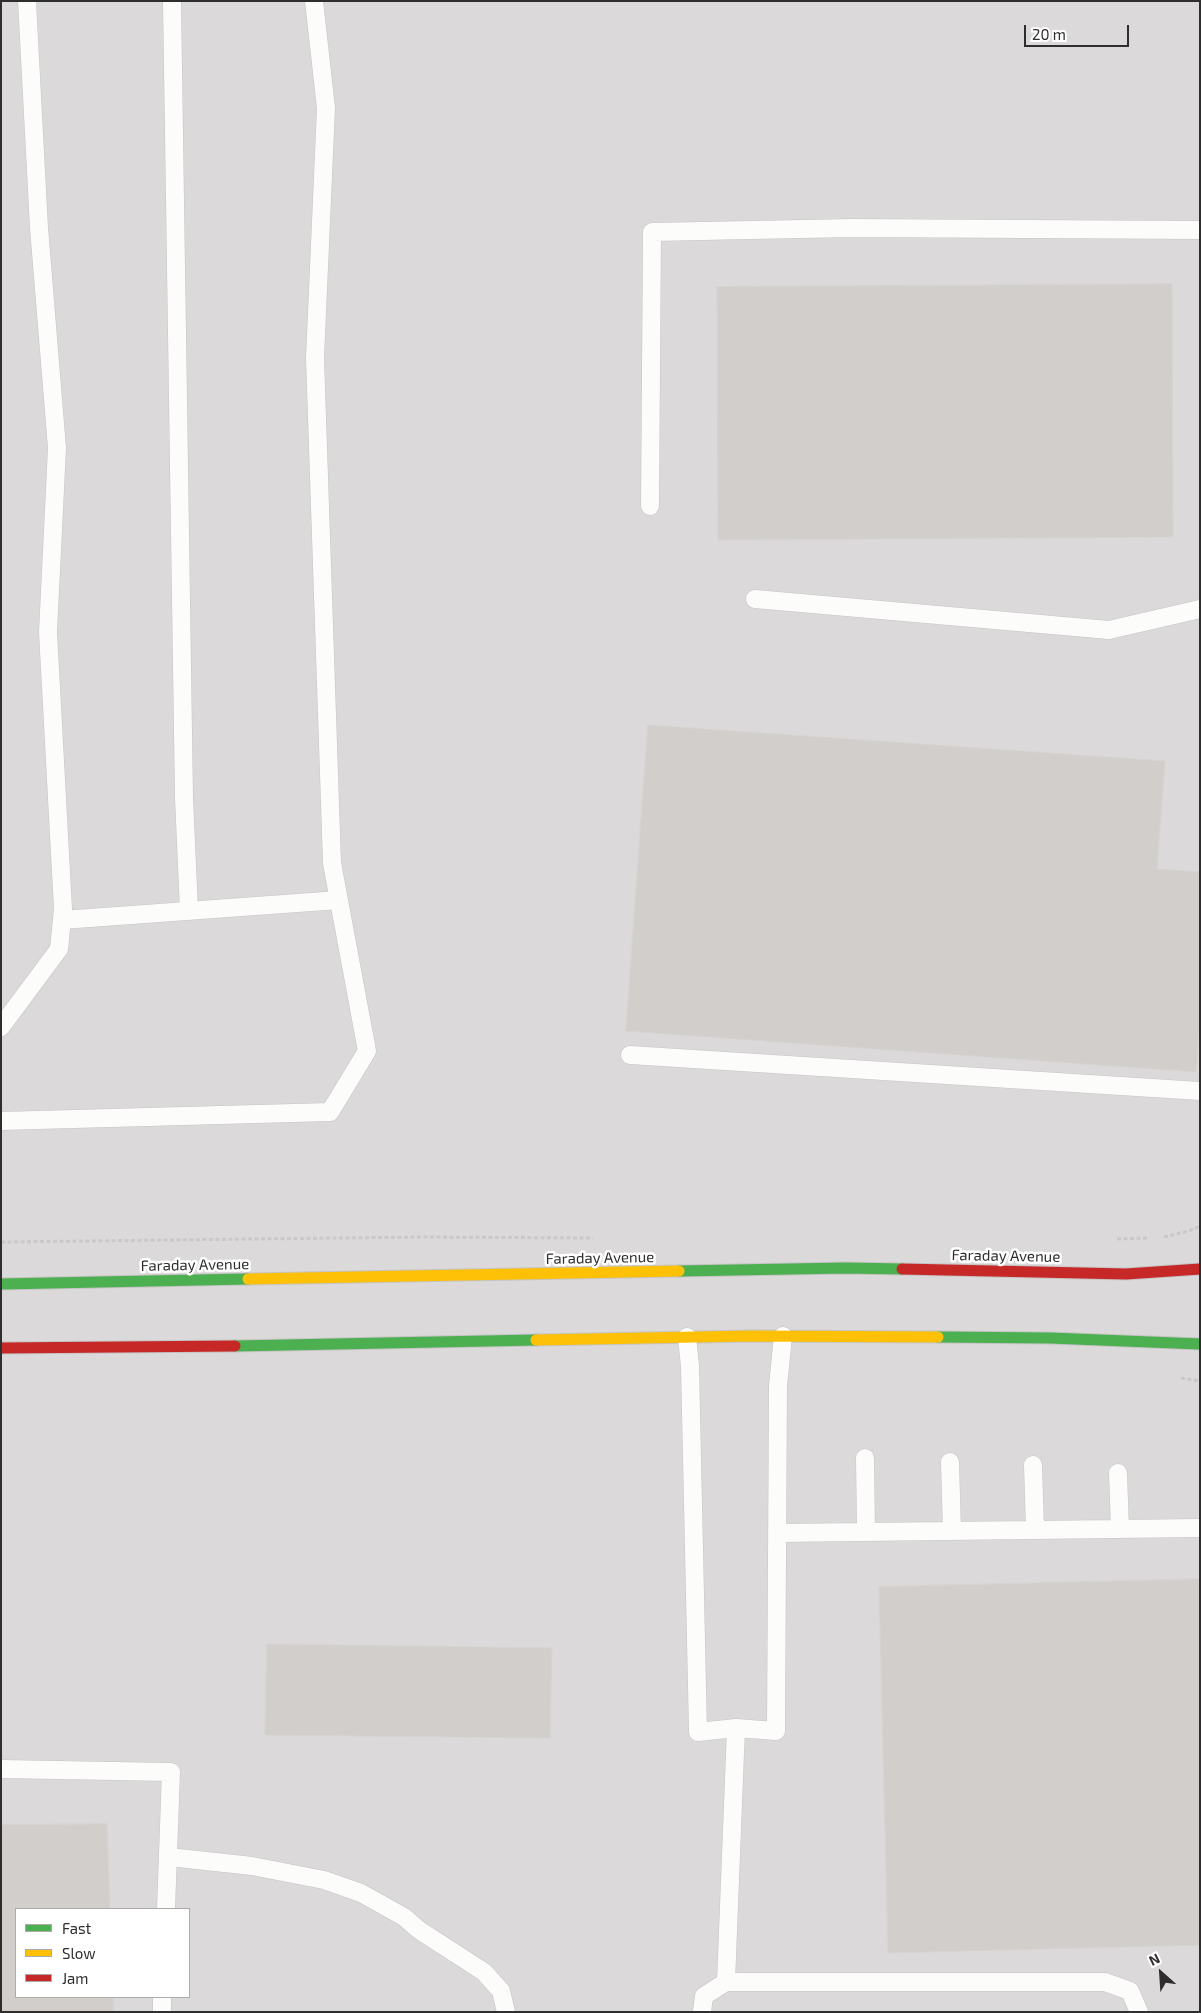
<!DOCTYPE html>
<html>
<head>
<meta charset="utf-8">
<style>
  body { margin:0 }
  #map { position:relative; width:1201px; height:2013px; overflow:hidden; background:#ece8e4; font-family:"Exo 2",sans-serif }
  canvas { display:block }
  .frame { position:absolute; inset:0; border:2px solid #2e2e2e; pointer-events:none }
  .legend { position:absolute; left:15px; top:1908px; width:175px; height:90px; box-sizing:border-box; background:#fff; border:1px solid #ababab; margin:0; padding:6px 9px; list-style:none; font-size:15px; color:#2e2e2e }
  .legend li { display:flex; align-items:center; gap:10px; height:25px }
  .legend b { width:25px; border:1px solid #ababab }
  .north { position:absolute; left:1136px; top:1948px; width:50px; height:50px; -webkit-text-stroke:4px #fff; paint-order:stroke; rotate:334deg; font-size:14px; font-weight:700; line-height:20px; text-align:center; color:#2e2e2e }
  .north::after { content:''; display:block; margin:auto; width:18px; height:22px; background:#2e2e2e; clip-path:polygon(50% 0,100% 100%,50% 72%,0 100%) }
  .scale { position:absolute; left:1024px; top:25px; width:105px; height:22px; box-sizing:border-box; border:2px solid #2e2e2e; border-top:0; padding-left:6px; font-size:15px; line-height:18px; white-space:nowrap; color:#2e2e2e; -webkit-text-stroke:4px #fff; paint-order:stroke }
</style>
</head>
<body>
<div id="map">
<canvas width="1201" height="2013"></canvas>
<div class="frame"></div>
<ul class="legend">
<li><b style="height:6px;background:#4caf50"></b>Fast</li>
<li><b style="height:6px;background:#ffc107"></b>Slow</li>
<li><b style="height:6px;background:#c62828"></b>Jam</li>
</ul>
<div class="north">N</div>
<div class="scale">20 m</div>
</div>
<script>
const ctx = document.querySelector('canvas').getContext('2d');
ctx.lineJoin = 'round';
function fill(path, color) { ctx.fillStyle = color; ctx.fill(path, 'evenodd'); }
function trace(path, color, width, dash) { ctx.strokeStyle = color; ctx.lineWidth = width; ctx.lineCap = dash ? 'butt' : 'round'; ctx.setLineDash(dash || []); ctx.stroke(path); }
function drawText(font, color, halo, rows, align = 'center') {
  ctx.font = font + ' "Exo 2",sans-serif'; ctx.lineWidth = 5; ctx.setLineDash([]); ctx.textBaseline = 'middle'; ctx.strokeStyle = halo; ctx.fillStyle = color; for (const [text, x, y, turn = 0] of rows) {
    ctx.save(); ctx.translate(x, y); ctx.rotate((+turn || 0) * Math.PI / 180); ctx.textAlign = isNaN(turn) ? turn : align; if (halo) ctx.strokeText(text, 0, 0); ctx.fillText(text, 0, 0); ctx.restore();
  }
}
const industrial = new Path2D(`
  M1,1h1199v2011h-1199zM16,1909h173v88h-173z`);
const building = new Path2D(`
  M1172,284l1,253 -455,3 -1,-253z
  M648,725l517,36 -8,108 43,3v154l-4,46 -570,-41z
  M1200,1579v366l-312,8 -9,-366z
  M267,1644l285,4 -2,90 -285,-3z
  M107,1824l3,85h-94v88h97l1,15h-113v-187z`);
const path = new Path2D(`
  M1164,1237l25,-6 11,-5
  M1117,1239l31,-1
  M1,1242l422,-5 170,1
  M1181,1378l19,3`);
const lane = new Path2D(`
  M172,1l12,797 5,112
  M650,506l2,-274 199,-4 349,2
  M755,599l354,31 91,-21
  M62,920l277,-20
  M1,1027l58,-78 4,-40 -15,-277 9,-184 -18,-220 -12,-227
  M630,1055l570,36
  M1,1121l329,-9 37,-61 -35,-188 -17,-505 11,-250 -12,-107
  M687,1337l3,29 8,366 38,-4 40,3 2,-345 5,-50
  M865,1458l1,74
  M950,1462l2,69
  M1033,1465l2,65
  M1118,1473l2,56
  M777,1533l423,-5
  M1,1769l170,3 -5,137
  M169,1857l83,9 72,14 37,13 43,24 15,13 65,42 17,19 5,21
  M726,1982l10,-254
  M162,2012v-15
  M702,2012l2,-16 22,-14h379l25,9 9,21`);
const fast = new Path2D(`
  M679,1271l166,-3 57,1
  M1,1284l247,-5
  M938,1337l112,1 150,6
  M235,1346l301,-6`);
const slow = new Path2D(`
  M248,1279l431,-8
  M536,1340l214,-4 188,1`);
const jam = new Path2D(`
  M902,1269l224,5 74,-5
  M1,1348l234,-2`);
const streetNames = [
  ["Faraday Avenue",1006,1256,1],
  ["Faraday Avenue",600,1258,-1],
  ["Faraday Avenue",195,1265,-1]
];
fill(industrial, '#dcd9db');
fill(building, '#d1cecb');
trace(building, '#d7d4d0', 1);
trace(lane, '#c5c4c5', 19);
trace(fast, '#c5c4c5', 13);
trace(slow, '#c5c4c5', 13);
trace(jam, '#c5c4c5', 13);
trace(path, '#c9c9c8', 3, [4, 2.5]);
trace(lane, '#fcfcfb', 18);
trace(fast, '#4caf50', 11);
trace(slow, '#ffc107', 11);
trace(jam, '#c62828', 11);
drawText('15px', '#2e2e2e', '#fff', streetNames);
</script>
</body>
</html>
